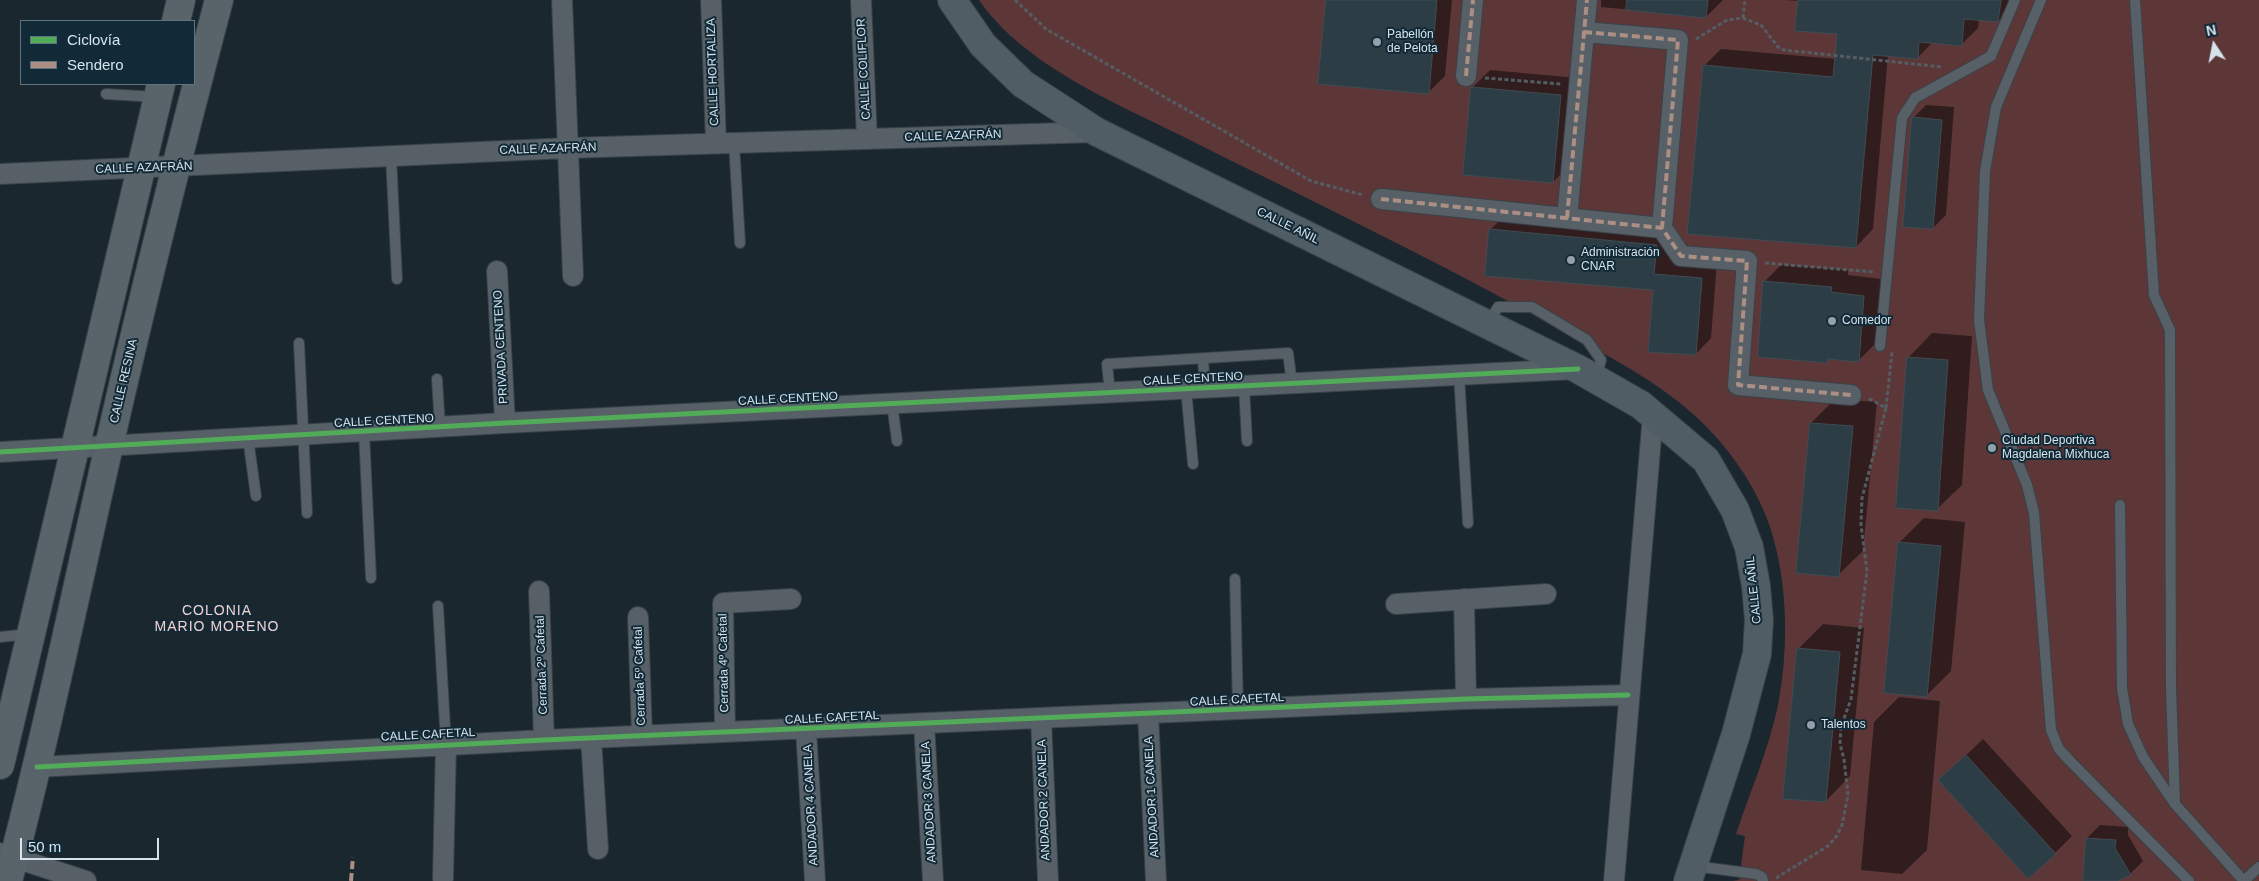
<!DOCTYPE html>
<html>
<head>
<meta charset="utf-8">
<style>
  body { margin:0 }
  #map { position:relative; width:2259px; height:881px; overflow:hidden; background:#1a272f; font-family:Helvetica,sans-serif }
  canvas { display:block }
  .legend { position:absolute; left:20px; top:20px; width:175px; height:65px; box-sizing:border-box; background:#122a37; border:1px solid #60747f; margin:0; padding:6px 9px; list-style:none; font-size:15px; color:#d5e3ec }
  .legend li { display:flex; align-items:center; gap:10px; height:25px }
  .legend b { width:25px; border:1px solid #60747f }
  .north { position:absolute; left:2189px; top:20px; width:50px; height:50px; -webkit-text-stroke:4px #122a37; paint-order:stroke; rotate:349deg; font-size:14px; font-weight:700; line-height:20px; text-align:center; color:#d5e3ec }
  .north::after { content:''; display:block; margin:auto; width:18px; height:22px; background:#d5e3ec; clip-path:polygon(50% 0,100% 100%,50% 72%,0 100%) }
  .scale { position:absolute; left:20px; top:838px; width:139px; height:22px; box-sizing:border-box; border:2px solid #d5e3ec; border-top:0; padding-left:6px; font-size:15px; line-height:18px; white-space:nowrap; color:#d5e3ec; -webkit-text-stroke:4px #122a37; paint-order:stroke }
</style>
</head>
<body>
<div id="map">
<canvas width="2259" height="881"></canvas>
<ul class="legend">
<li><b style="height:6px;background:#51ab58"></b>Ciclovía</li>
<li><b style="height:6px;background:#ac8f84"></b>Sendero</li>
</ul>
<div class="north">N</div>
<div class="scale">50 m</div>
</div>
<script>
const ctx = document.querySelector('canvas').getContext('2d');
ctx.lineJoin = 'round';
function fill(path, color) { ctx.fillStyle = color; ctx.fill(path, 'evenodd'); }
function trace(path, color, width, dash) { ctx.strokeStyle = color; ctx.lineWidth = width; ctx.lineCap = dash ? 'butt' : 'round'; ctx.setLineDash(dash || []); ctx.stroke(path); }
function drawText(font, color, halo, rows, align = 'center') {
  ctx.font = font + ' Helvetica,sans-serif'; ctx.lineWidth = 4; ctx.setLineDash([]); ctx.textBaseline = 'middle'; ctx.strokeStyle = halo; ctx.fillStyle = color; for (const [text, x, y, turn = 0] of rows) {
    ctx.save(); ctx.translate(x, y); ctx.rotate((+turn || 0) * Math.PI / 180); ctx.textAlign = isNaN(turn) ? turn : align; if (halo) ctx.strokeText(text, 0, 0); ctx.fillText(text, 0, 0); ctx.restore();
  }
}
const green = new Path2D(`
  M979,0h1280v881h-527l7,-1 6,-44 -9,-2c14,-42 33,-85 42,-129 11,-56 10,-123 -8,-178 -16,-48 -51,-93 -90,-124 -40,-32 -87,-55 -132,-80 -120,-67 -245,-126 -368,-188 -67,-33 -157,-71 -201,-135z`);
const shadow = new Path2D(`
  M1327,0h125l-7,76 -17,17z
  M1601,0h122l-17,17 -105,-10z
  M1784,0h231v4l-17,17 -19,-2 -1,9 -17,17 -28,-3 -16,16 -29,-3 -15,174 -17,18 -152,-181 17,-17 115,10 2,-26 -39,-32z
  M1490,70l88,8 -8,87 -17,17 -81,-94z
  M1926,105l28,2 -8,108 -13,13 -20,-110z
  M1506,214l166,16 -3,29 48,3 -6,76 -15,16 -41,-65 -165,-59z
  M1781,265l67,5v5l33,4 -6,65 -17,17 -29,-3 -3,3 -62,-79z
  M1932,333l40,3 -10,149 -25,24 -29,-151z
  M1835,399l42,3 -14,149 -25,24 -27,-152z
  M1924,518l41,4 -14,149 -24,24 -28,-152z
  M1823,624l41,4 -14,148 -24,25 -28,-152z
  M1899,697l41,4 -13,149 -25,24 -41,-4 13,-148z
  M1983,739l89,97 -17,17 -115,-73z
  M2100,825l28,2v8l15,26 -13,13 -15,7h-21l-7,-43z`);
const building = new Path2D(`
  M1326,0h111l-8,94 -111,-10z
  M1627,0h81l-2,18 -80,-8z
  M1798,0h203l-3,22 -34,-3 -2,27 -43,-4 -1,17 -45,-4 -17,193 -169,-14 16,-169 130,12 4,-43 -42,-3z
  M1471,87l90,8 -8,88 -90,-8z
  M1912,117l30,3 -9,109 -30,-2z
  M1489,229l168,16 -3,29 48,4 -6,77 -48,-3 5,-62 -168,-14z
  M1763,281l69,6 -1,5 33,4 -5,66 -32,-3v4l-69,-6z
  M1907,357l41,3 -10,151 -42,-3z
  M1810,423l43,3 -14,151 -43,-4z
  M1898,542l43,4 -14,151 -43,-4z
  M1797,648l43,4 -14,150 -43,-3z
  M1966,755l90,99 -28,25 -90,-99z
  M2086,838l30,2 -1,8 16,27 -13,6h-35z`);
const path = new Path2D(`
  M1015,0l31,29 265,152 52,14
  M1743,18l2,-18
  M1696,39l31,-19 16,-2 18,7 17,22 6,3 158,17
  M1485,78l76,6
  M1765,263l109,9
  M1886,408l6,-56
  M1776,878l52,-32 8,-9 6,-12 6,-30 -4,-36 -4,-15 1,-17 10,-28 16,-128 -6,-46 1,-27 24,-90 -18,-10`);
const lane = new Path2D(`
  M2041,0l-45,107 -11,64 -6,149 9,70 39,95 7,28 17,217 8,19 12,13 118,119
  M2135,0l19,295 16,35 1,358 4,116
  M106,94l51,3
  M734,143l6,100
  M391,156l6,123
  M1488,324l10,-17h34l55,33 14,20 -5,18
  M299,343l8,170
  M1880,346l22,-228 13,-20 76,-42 24,-56
  M1203,359l2,29
  M1459,375l9,148
  M437,379l3,48
  M1244,386l3,55
  M1186,389l7,75
  M1110,393l-3,-29 181,-11 4,31
  M892,404l5,37
  M364,432l7,146
  M248,438l8,58
  M2120,505l2,183 6,36 15,33 32,47 69,77
  M1235,579l3,131
  M438,606l8,138
  M0,637l29,-3
  M1694,866l62,8 6,3 1,4
  M2244,881l15,-14`);
const street = new Path2D(`
  M562,0l11,276
  M711,0l5,143
  M861,0l6,139
  M1584,32l94,8 -16,188
  M1466,76l7,-76
  M0,174l568,-26 529,-16
  M1381,199l281,29 19,28 66,5 -9,124 113,10
  M1567,218l20,-218
  M497,271l8,152
  M0,452l505,-29 1071,-54
  M539,591l5,149
  M1464,599l2,100
  M1396,604l150,-10
  M638,617l4,118
  M1148,713l8,168
  M1041,718l7,163
  M924,723l9,158
  M806,729l9,152
  M725,732l-2,-129 68,-4
  M591,738l7,111
  M37,767l507,-27 922,-41 162,-4
  M0,853l86,28
  M443,878l3,-134
  M1614,881l39,-467`);
const secondary = new Path2D(`
  M176,21l5,-21
  M0,765l161,-681
  M8,881c38,-144 68,-290 101,-435 34,-149 71,-298 110,-446`);
const primary = new Path2D(`
  M952,0l31,45 40,39 74,48 481,237 63,36 65,55 29,50 14,37 7,39 3,34 -2,34 -21,80 -48,147`);
const quiet = new Path2D(`
  M1584,32l94,8 -16,188
  M1466,76l7,-76
  M1381,199l281,29 19,28 66,5 -9,124 113,10
  M1567,218l20,-218
  M351,881l2,-24`);
const cycleway = new Path2D(`
  M0,452l505,-29 1073,-54
  M37,767l507,-27 922,-41 162,-4`);
const markers = [
  [1377,42,5,"#94a1aa"],
  [1571,260,5,"#94a1aa"],
  [1832,321,5,"#94a1aa"],
  [1992,448,5,"#94a1aa"],
  [1811,725,5,"#94a1aa"]
];
const poiNames = [
  ["Pabellón",1387,35],
  ["de Pelota",1387,49],
  ["Administración",1581,253],
  ["CNAR",1581,267],
  ["Comedor",1842,321],
  ["Ciudad Deportiva",2002,441],
  ["Magdalena Mixhuca",2002,455],
  ["Talentos",1821,725]
];
const streetNames = [
  ["CALLE COLIFLOR",864,69,-93],
  ["CALLE HORTALIZA",713,72,-92],
  ["CALLE AZAFRÁN",953,136,-2],
  ["CALLE AZAFRÁN",548,149,-2],
  ["CALLE AZAFRÁN",144,168,-2],
  ["CALLE AÑIL",1288,226,26],
  ["PRIVADA CENTENO",501,347,-93],
  ["CALLE CENTENO",1193,379,-3],
  ["CALLE RESINA",124,381,-77],
  ["CALLE CENTENO",788,399,-3],
  ["CALLE CENTENO",384,421,-3],
  ["CALLE AÑIL",1754,590,-96],
  ["Cerrada 4º Cafetal",724,663,-91],
  ["Cerrada 2º Cafetal",542,665,-92],
  ["Cerrada 5º Cafetal",640,676,-92],
  ["CALLE CAFETAL",1237,700,-3],
  ["CALLE CAFETAL",832,718,-3],
  ["CALLE CAFETAL",428,735,-3],
  ["ANDADOR 1 CANELA",1152,797,-93],
  ["ANDADOR 2 CANELA",1044,800,-92],
  ["ANDADOR 3 CANELA",929,802,-93],
  ["ANDADOR 4 CANELA",811,805,-93]
];
const neighbourhoodNames = [
  ["COLONIA",217,611],
  ["MARIO MORENO",217,627]
];
fill(green, '#5d3738');
fill(shadow, '#0007');
fill(building, '#2d3d46');
trace(building, '#404b52', 1);
trace(lane, '#384249', 12);
trace(street, '#384249', 22);
trace(secondary, '#384249', 30);
trace(primary, '#384249', 30);
trace(path, '#545d62', 3, [4, 2.5]);
trace(lane, '#566066', 10);
trace(street, '#566066', 20);
trace(secondary, '#58636a', 28);
trace(primary, '#505d65', 28);
trace(quiet, '#ac8f84', 4, [8, 4]);
trace(cycleway, '#51ab58', 5);
for (const [x, y, r, color] of markers) { const dot = new Path2D(); dot.arc(x, y, r, 0, 2 * Math.PI); ctx.fillStyle = color; ctx.fill(dot); trace(dot, '#122a37', 2); }
drawText('12px', '#d5e3ec', '#122a37', poiNames, 'left');
drawText('12px', '#d5e3ec', '#122a37', streetNames);
ctx.letterSpacing = '1px';
drawText('14px', '#f4d1cf', '#122a37', neighbourhoodNames);
ctx.letterSpacing = '0px';
</script>
</body>
</html>
